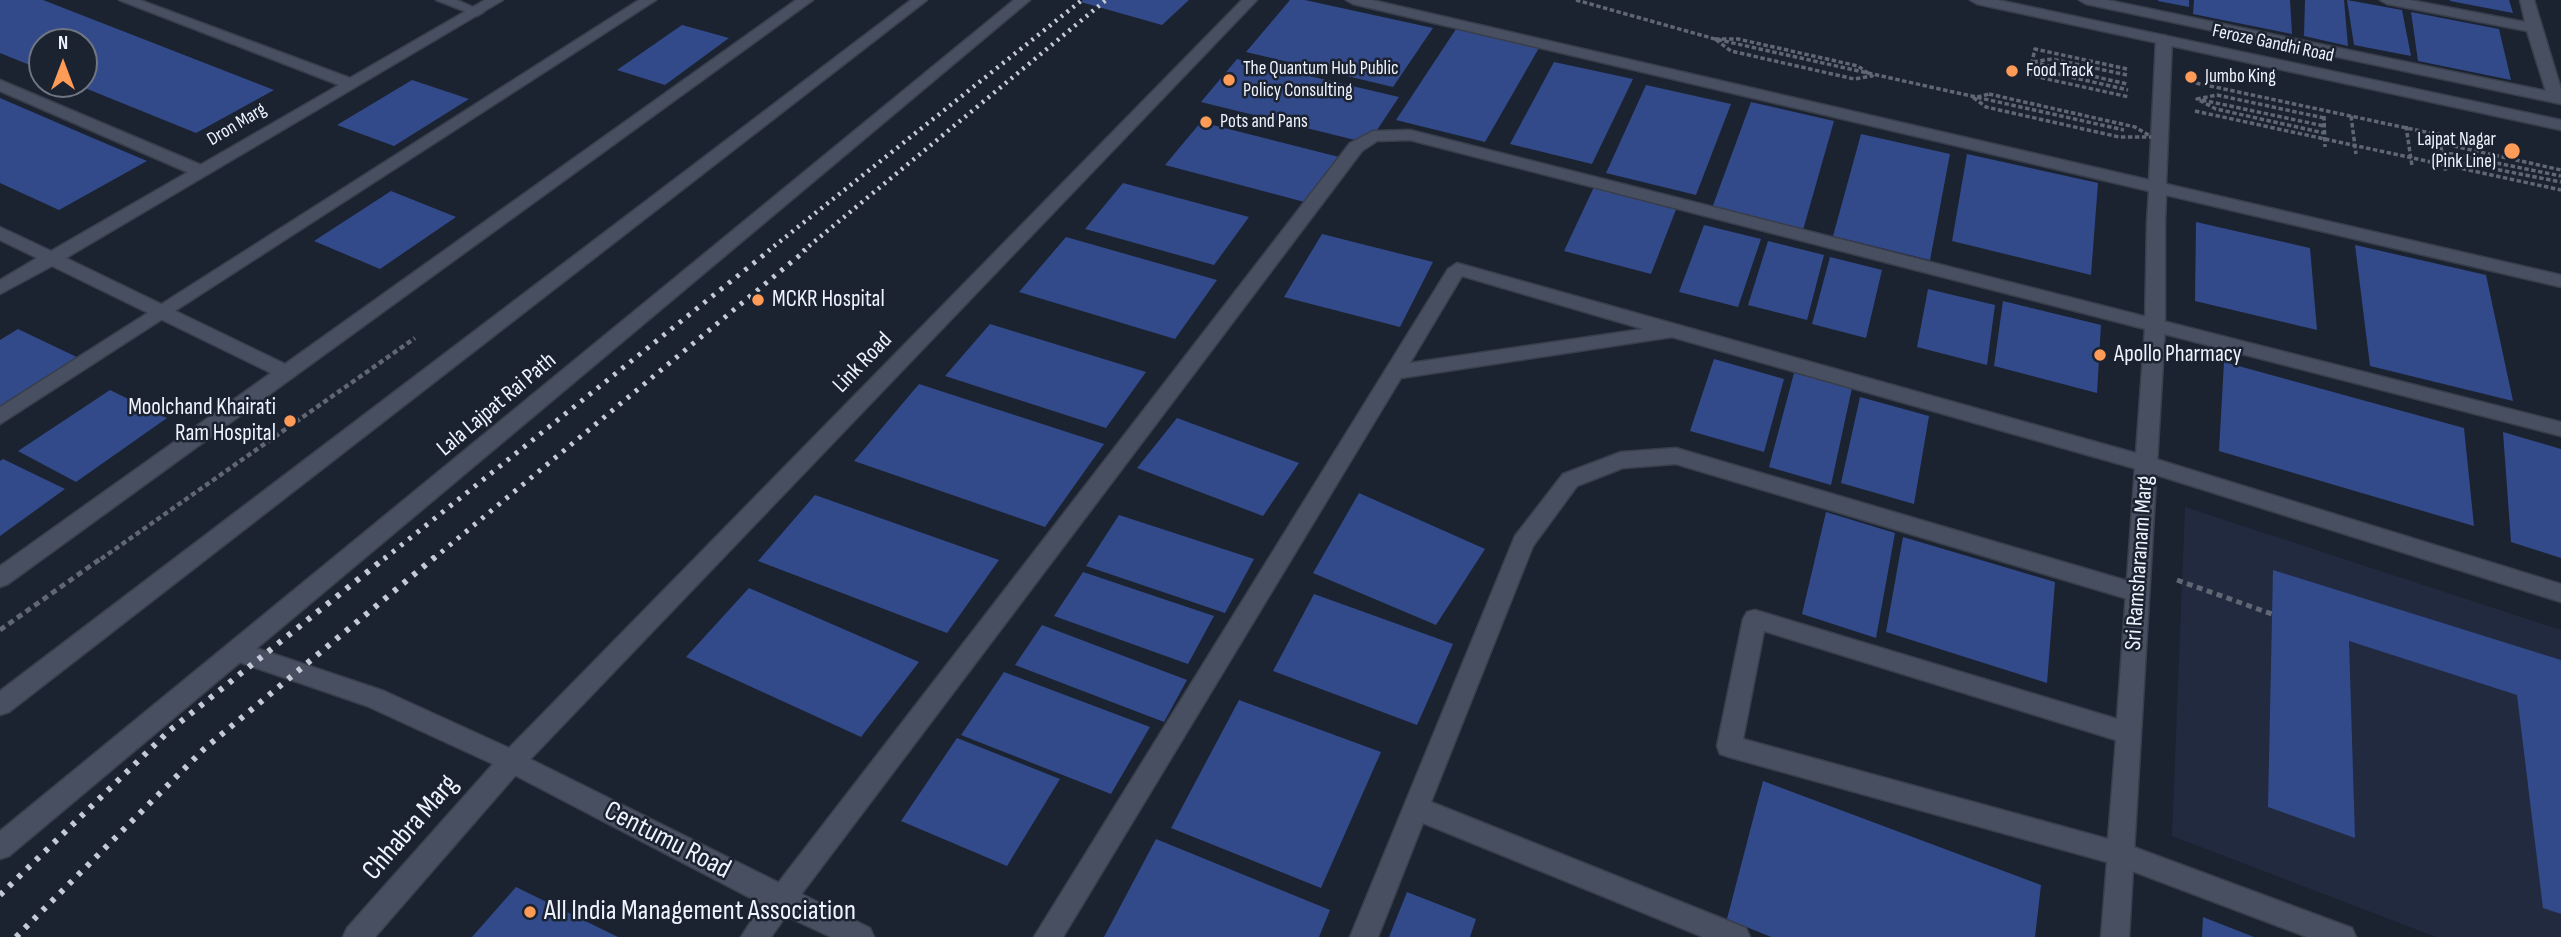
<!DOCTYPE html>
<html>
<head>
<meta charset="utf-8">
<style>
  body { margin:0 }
  #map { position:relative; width:2561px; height:937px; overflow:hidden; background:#1b2230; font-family:"Sofia Sans Condensed",sans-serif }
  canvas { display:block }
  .north { position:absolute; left:28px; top:28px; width:70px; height:70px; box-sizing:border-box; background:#1b2230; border:2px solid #6f7682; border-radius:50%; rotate:0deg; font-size:19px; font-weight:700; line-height:28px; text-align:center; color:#eef3fe }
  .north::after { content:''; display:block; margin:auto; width:24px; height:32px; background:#fe9c57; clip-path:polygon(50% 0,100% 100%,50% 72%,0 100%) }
</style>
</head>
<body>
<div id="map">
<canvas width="2561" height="937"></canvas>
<div class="north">N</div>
</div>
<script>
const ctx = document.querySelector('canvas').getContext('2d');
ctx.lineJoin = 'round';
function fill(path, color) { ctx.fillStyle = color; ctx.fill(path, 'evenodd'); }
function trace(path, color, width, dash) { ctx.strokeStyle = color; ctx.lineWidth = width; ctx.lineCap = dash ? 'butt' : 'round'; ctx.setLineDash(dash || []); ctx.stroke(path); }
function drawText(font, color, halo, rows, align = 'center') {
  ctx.font = font + ' "Sofia Sans Condensed",sans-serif'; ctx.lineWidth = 5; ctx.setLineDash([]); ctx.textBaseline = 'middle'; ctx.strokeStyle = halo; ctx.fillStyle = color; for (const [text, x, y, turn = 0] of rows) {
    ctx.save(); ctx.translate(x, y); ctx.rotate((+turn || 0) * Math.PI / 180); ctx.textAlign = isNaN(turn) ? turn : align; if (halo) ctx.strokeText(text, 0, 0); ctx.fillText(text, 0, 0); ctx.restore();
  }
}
const built = new Path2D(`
  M2185,507l376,123v307h-125l-264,-101z`);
const building = new Path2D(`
  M0,0h43l231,90 -78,43 -121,-49h9v-42h-42v28l-42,-17z
  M1083,0h106l-27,25 -81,-23z
  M1290,0h15l128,28 -40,59 -147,-35z
  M2158,0h31v7l-31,-6z
  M2194,0h96l2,34 -99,-20z
  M2305,0h39l4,46 -44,-10z
  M2347,0l55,10 9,46 -57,-11z
  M2450,0h59l4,13 -63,-12z
  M2411,12l88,17 12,51 -93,-19z
  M682,25l47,13 -64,47 -48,-15z
  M1456,29l83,19 -54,94 -89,-22z
  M1237,59l162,38 -26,39 -18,4 -154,-38z
  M1554,62l79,17 -41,85 -82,-20z
  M412,80l57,19 -75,47 -57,-21z
  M1646,85l85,19 -35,91 -90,-22z
  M0,98l95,41 52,22 -88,49 -59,-27z
  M1751,102l83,19 -31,109 -91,-22z
  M1201,122l142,36 -31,46 -147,-39z
  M1861,134l89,20 -20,106 -97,-24z
  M1967,154l131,29 -7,92 -139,-34z
  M1123,183l126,34 -35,48 -129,-36z
  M1594,187l83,20 -26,67 -87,-23z
  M391,191l65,26 -76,52 -66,-28z
  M2196,222l114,26 7,82 -122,-29z
  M1704,225l57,14 -23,68 -59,-15z
  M1322,234l111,28 -33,65 -116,-30z
  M1066,237l151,43 -42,59 -156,-47z
  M1768,241l56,14 -17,65 -59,-15z
  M2355,245l131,30 27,126 -143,-35z
  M1830,257l52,13 -16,68 -54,-14z
  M1928,289l67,16 -8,60 -70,-18z
  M2003,301l98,24 -4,68 -103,-27z
  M990,324l156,48 -40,56 -161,-52z
  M18,329l65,31 -83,54v-74z
  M1714,359l70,20 -20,73 -74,-21z
  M2224,362l240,66 10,98 -255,-75z
  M1794,373l58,15 -21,97 -62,-18z
  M919,384l185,60 -59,83 -191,-66z
  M110,390l57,28 -91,64 -58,-31z
  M1860,397l69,19 -15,88 -73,-21z
  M1177,418l122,45 -36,53 -126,-48z
  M2503,432l58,17v109l-50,-16z
  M3,459l62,30 -65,47v-75z
  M1359,493l126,56 -49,76 -123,-52z
  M815,495l184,65 -52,73 -189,-72z
  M1826,512l69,21 -19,105 -74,-24z
  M1119,515l135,44 -29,54 -139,-47z
  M1903,537l152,45 -8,101 -161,-51z
  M2273,570l288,90v254l-18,-6 -26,-213 -168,-54 6,197 -87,-31z
  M1083,572l131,44 -26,48 -134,-48z
  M749,588l170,74 -58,75 -175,-80z
  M1314,594l139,50 -36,81 -144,-54z
  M1042,625l145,55 -23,42 -149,-57z
  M1004,672l146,55 -39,67 -150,-59z
  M1239,700l142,52 -60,136 -150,-60z
  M957,738l103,41 -53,87 -106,-45z
  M1763,781l278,104 -6,52h-264l-44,-18z
  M1156,839l174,71 -11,27h-215z
  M516,887l102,50h-146z
  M1407,892l69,27 -6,18h-81z
  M2203,917l51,20h-52z`);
const pathFar2 = new Path2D(`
  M1576,0l139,39 409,91
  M1715,39h23l120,27 14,10 -18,3 -123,-28z
  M2040,64l87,20
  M2127,69l-92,-20 -6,26 100,22
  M2127,75l-75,-16 -20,3 17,10 79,18
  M2196,83l234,50
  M1989,94l146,33 17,10h-33l-133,-30 -12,-9z
  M2202,100l122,26
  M2195,111l366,79
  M2324,116l1,31
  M2351,116l5,38
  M2324,118l-107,-23 -20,4 19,10 108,24
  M2406,126l6,40
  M2438,132l8,41
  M2440,143l121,27
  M2442,152l119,24
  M2443,159l118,23`);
const pathFar1 = new Path2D(`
  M101,559l314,-221`);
const path = new Path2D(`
  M2177,580l95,34
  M0,630l103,-73`);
const service = new Path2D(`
  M436,0h21l27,12 -7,4z
  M639,0h17l-656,424v-17z
  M2380,0h30l115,22 -5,-22h14l27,89v13l-11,-1 -2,-3 -21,-67 -140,-27z
  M0,80l206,87 2,4 -8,5 -6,-1 -194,-84z
  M2156,217l9,6v105l-36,609h-28l6,-75 -378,-105 -9,-3 -3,-8 26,-127 4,-7 8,-2 362,109 28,-391 2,-105zM1764,631l352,109 -8,99 -365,-100z
  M512,750l358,178 4,9h-43l-45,-21 -15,21h-30l21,-33 -259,-135 -3,-8 3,-8z`);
const minor = new Path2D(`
  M119,0h21l210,78 135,-78h18l-437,258 219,106 511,-364h17l-805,584 -8,3v-21l271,-193 -219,-107 -52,28v-14l37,-22 -37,-18v-13l51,24 288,-166z
  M1242,0h15l-736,769 -146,168h-32l4,-9 146,-164 -126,-58 -137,-47 -4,-7 4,-7 8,-3 146,49 125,57z
  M1346,0h26l777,180 7,-140 8,-5 8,5 -6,144 395,91v12l-395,-92 -1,28 -9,6 -9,-6 2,-32 -796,-187z
  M1410,130l1151,292v14l-1151,-296 -33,1 -15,10 -572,758 -9,4 -9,-4 -4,-9 4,-9 578,-748 23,-12z
  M1457,263l689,193 415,128v18l-417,-131 -472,-134 -271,41 -338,559h-29l414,-668zM1462,276l181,53 -233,34z
  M1676,448l462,136 8,3 3,6 -3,6 -8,3 -462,-138 -53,4 -46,18 -44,60 -102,256 315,126 4,9h-47l-280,-114 -45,114h-28l165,-401 48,-62 58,-22z
  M2120,842l232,86 4,9h-49l-196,-74 -4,-9 4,-9z`);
const tertiary = new Path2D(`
  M1970,0h28l563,120v10l-584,-126z
  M2079,0h28l454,94v10l-475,-100z`);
const secondary = new Path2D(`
  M911,0h16l-918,712 -9,3v-24z
  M1014,0h16l-1021,856 -9,3v-28z`);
const railFar2 = new Path2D(`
  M768,251l314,-251
  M803,251l303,-251`);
const railFar1 = new Path2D(`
  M384,559l386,-309
  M433,559l373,-309`);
const rail = new Path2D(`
  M0,895l169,-164 217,-174
  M16,937l188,-188 231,-192`);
const markers = [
  [2012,71,7,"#fe9c57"],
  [2191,77,7,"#fe9c57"],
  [1229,80,7,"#fe9c57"],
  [1206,122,7,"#fe9c57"],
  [2512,151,9,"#fe9c57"],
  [758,300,7,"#fe9c57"],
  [2100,355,7,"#fe9c57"],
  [290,421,7,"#fe9c57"],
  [530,912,7,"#fe9c57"]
];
const farStreetnames = [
  ["Feroze Gandhi Road",2273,44,12],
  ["Dron Marg",237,125,-31]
];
const farPoinames = [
  ["The Quantum Hub Public",1243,69],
  ["Policy Consulting",1243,91],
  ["Food Track",2026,71],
  ["Jumbo King",2205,77],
  ["Pots and Pans",1220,122],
  ["Lajpat Nagar",2496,140,"right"],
  ["(Pink Line)",2496,162,"right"]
];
const poiNames = [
  ["MCKR Hospital",772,300],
  ["Apollo Pharmacy",2114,355],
  ["Moolchand Khairati",276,408,"right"],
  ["Ram Hospital",276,434,"right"]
];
const streetNames = [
  ["Link Road",863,363,-46],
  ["Lala Lajpat Rai Path",497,405,-40],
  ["Sri Ramsharanam Marg",2140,563,-86]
];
const nearStreetnames = [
  ["Chhabra Marg",411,828,-49],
  ["Centumu Road",667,841,27]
];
const nearPoinames = [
  ["All India Management Association",544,912]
];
fill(built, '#212a3f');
fill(building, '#324a8a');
trace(service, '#393e4b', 3);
trace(minor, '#393e4b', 3);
trace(tertiary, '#393e4b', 3);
trace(secondary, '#393e4b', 3);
trace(pathFar2, '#606673', 3.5, [4.5, 2.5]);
trace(pathFar1, '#606673', 4.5, [5, 3.5]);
trace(path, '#606673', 5, [6, 4.5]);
fill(service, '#474f60');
fill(minor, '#474f60');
fill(tertiary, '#474f60');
fill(secondary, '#474f60');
trace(railFar2, '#c5cad6', 4.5, [2.5, 5]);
trace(railFar1, '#c5cad6', 5, [3.5, 7]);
trace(rail, '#c5cad6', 6, [4.5, 8]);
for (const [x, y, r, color] of markers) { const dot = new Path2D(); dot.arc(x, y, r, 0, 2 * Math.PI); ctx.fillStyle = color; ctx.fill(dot); trace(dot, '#1b2230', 2.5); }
drawText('19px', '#eef3fe', '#1b2230', farStreetnames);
drawText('19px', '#eef3fe', '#1b2230', farPoinames, 'left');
drawText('23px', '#eef3fe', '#1b2230', poiNames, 'left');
drawText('23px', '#eef3fe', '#1b2230', streetNames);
drawText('28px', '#eef3fe', '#1b2230', nearStreetnames);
drawText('28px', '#eef3fe', '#1b2230', nearPoinames, 'left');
</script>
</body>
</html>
